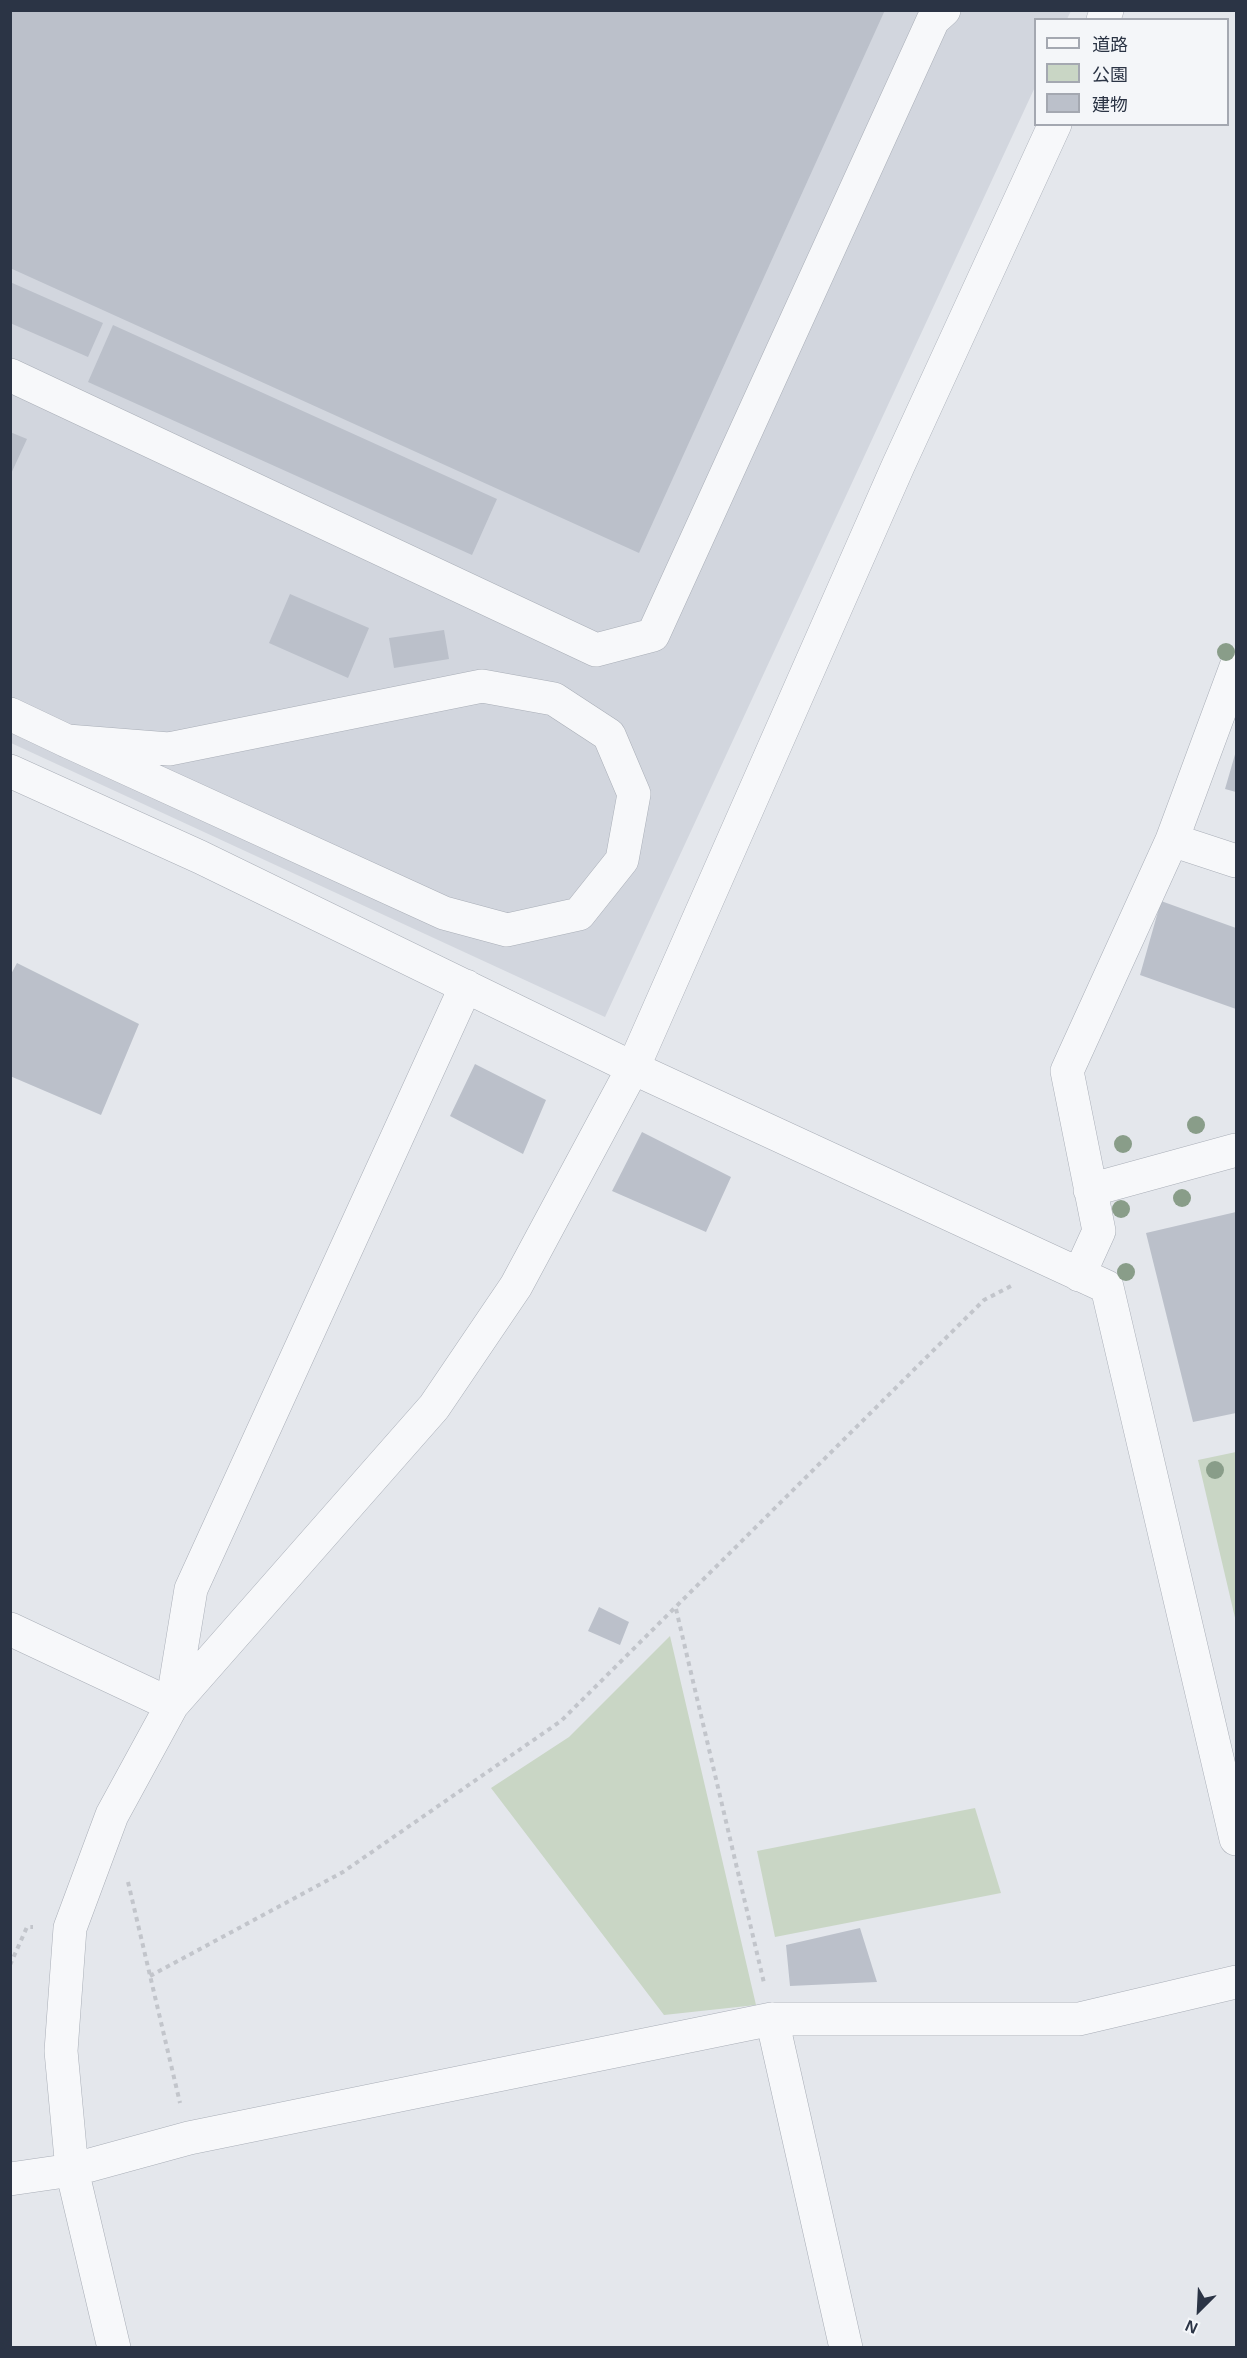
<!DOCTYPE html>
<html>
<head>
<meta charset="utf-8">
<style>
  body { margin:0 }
  #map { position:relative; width:1247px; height:2358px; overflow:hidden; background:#e4e7ec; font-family:Helvetica,"Noto Sans JP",sans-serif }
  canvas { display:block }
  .frame { position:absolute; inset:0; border:12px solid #2b3445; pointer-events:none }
  .legend { position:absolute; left:1034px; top:18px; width:195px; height:108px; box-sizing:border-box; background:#f4f6f9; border:2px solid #a4a8b1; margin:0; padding:8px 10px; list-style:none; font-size:18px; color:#2b3445 }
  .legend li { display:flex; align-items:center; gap:12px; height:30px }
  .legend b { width:30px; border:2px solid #a4a8b1 }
  .north { position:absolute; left:1169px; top:2280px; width:60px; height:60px; -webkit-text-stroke:4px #f4f6f9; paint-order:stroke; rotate:204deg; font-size:16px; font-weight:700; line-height:24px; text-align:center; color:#2b3445 }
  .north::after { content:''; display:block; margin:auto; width:21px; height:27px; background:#2b3445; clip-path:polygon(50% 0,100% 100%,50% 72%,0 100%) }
</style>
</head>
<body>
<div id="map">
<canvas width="1247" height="2358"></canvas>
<div class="frame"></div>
<ul class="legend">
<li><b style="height:8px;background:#f7f8fa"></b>道路</li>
<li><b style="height:16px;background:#c9d6c5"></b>公園</li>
<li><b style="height:16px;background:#bbc0ca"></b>建物</li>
</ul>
<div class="north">N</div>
</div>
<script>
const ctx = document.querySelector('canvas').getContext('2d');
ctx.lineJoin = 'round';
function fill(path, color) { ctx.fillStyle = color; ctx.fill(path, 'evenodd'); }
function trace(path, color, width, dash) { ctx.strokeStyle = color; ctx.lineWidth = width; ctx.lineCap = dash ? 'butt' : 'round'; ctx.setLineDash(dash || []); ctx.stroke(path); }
const built = new Path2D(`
  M11,11h1060l-4,8 -31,1 -1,67 -430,930 -594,-274z`);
const green = new Path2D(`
  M1236,1452v170l-38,-162z
  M670,1636l86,369 -92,10 -173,-227 78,-51z
  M975,1808l26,85 -226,44 -18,-86z`);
const building = new Path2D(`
  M10,10h875l-246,543 -629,-285z
  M10,282l93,41 -15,34 -78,-34z
  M113,325l384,174 -25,56 -384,-173z
  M10,432l17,7 -17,37z
  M290,594l79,34 -21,50 -79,-35z
  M444,630l5,29 -55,9 -5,-30z
  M1236,751v41l-11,-3z
  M1161,901l75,27v81l-96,-34z
  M17,963l122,61 -38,91 -91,-39v-100z
  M475,1064l71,36 -23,54 -73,-38z
  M642,1132l89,45 -25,55 -94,-41z
  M1236,1212v201l-43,9 -47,-189z
  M599,1607l30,15 -9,23 -32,-14z
  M860,1928l17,54 -87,4 -4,-41z`);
const path = new Path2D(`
  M676,1609l88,374
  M128,1882l52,221
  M10,1965l17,-38h6
  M150,1976l193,-104 218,-151 423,-421 29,-15`);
const minor = new Path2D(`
  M1103,20l4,-10
  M10,375l586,275 57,-15 280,-615 11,-10
  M10,714l57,27 377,172 63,17 72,-16 43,-54 12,-66 -25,-59 -55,-36 -72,-13 -313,63 -102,-8
  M10,771l190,86 433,211 474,219 129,552
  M1172,840l64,21
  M1090,1190l146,-40
  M1079,1275l20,-44 -32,-160 105,-231 64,-173
  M10,1629l162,76 19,-116 275,-603
  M772,2019l74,329
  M10,2179l62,-9 117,-32 583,-119h307l157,-37
  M114,2348l-42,-178 -11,-119 9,-123 42,-113 60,-110 262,-298 82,-121 117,-218 265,-602 157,-342`);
const trees = [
  [1226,652],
  [1196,1125],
  [1123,1144],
  [1182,1198],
  [1121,1209],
  [1126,1272],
  [1215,1470]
];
fill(built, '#d2d6de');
fill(green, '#c9d6c5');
fill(building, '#bbc0ca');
trace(minor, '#a9aeb7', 34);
trace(path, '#c2c5cb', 4, [4.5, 4.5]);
trace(minor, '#f7f8fa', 33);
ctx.fillStyle = '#899d89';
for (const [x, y] of trees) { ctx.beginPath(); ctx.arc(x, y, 9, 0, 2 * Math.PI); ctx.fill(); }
</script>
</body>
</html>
